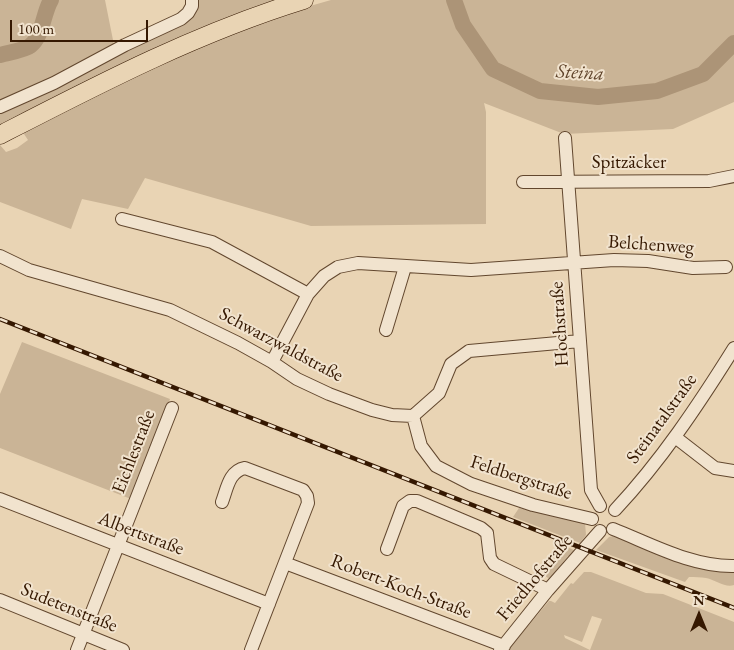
<!DOCTYPE html>
<html>
<head>
<meta charset="utf-8">
<style>
  body { margin:0 }
  #map { position:relative; width:734px; height:650px; overflow:hidden; background:#e9d4b4; font-family:"EB Garamond",serif }
  canvas { display:block }
  .north { position:absolute; left:674px; top:590px; width:50px; height:50px; -webkit-text-stroke:4px #f1e3ce; paint-order:stroke; rotate:0deg; font-size:14px; font-weight:700; line-height:20px; text-align:center; color:#351801 }
  .north::after { content:''; display:block; margin:auto; width:18px; height:22px; background:#351801; clip-path:polygon(50% 0,100% 100%,50% 72%,0 100%) }
  .scale { position:absolute; left:10px; top:20px; width:138px; height:22px; box-sizing:border-box; border:2px solid #351801; border-top:0; padding-left:6px; font-size:15px; line-height:18px; white-space:nowrap; color:#351801; -webkit-text-stroke:4px #f1e3ce; paint-order:stroke }
</style>
</head>
<body>
<div id="map">
<canvas width="734" height="650"></canvas>
<div class="north">N</div>
<div class="scale">100 m</div>
</div>
<script>
const ctx = document.querySelector('canvas').getContext('2d');
ctx.lineJoin = 'round';
function fill(path, color) { ctx.fillStyle = color; ctx.fill(path, 'evenodd'); }
function trace(path, color, width, dash) { ctx.strokeStyle = color; ctx.lineWidth = width; ctx.lineCap = dash ? 'butt' : 'round'; ctx.setLineDash(dash || []); ctx.stroke(path); }
function drawText(font, color, halo, rows, align = 'center') {
  ctx.font = font + ' "EB Garamond",serif'; ctx.lineWidth = 4; ctx.setLineDash([]); ctx.textBaseline = 'middle'; ctx.strokeStyle = halo; ctx.fillStyle = color; for (const [text, x, y, turn = 0] of rows) {
    ctx.save(); ctx.translate(x, y); ctx.rotate((+turn || 0) * Math.PI / 180); ctx.textAlign = isNaN(turn) ? turn : align; if (halo) ctx.strokeText(text, 0, 0); ctx.fillText(text, 0, 0); ctx.restore();
  }
}
const green = new Path2D(`
  M0,0h105l9,45 48,-21 23,-14 3,-10h90l-206,88 -72,37z
  M331,0h403v102l-61,27 -109,5 -80,-31 2,9v112l-175,2 -166,-48 -17,31 -46,-10 -11,30 -71,-27v-57l6,7 11,-4 11,-8 -4,-6v-3c100,-48 200,-102 307,-131z
  M22,342l148,57 -39,100 -131,-51v-54z
  M519,508l66,15 1,12 -6,8 -67,-26z
  M613,536l121,35v14c-9,3 -18,-5 -28,-7 -5,-1 -11,-1 -17,-1l-4,5 -89,-32 13,-13z
  M557,543l17,7 -3,6h-3l-19,23 -8,-7c10,-8 13,-17 16,-29z
  M584,572h7l55,21 17,1 71,28v28h-226l41,-49h2l4,2 16,-20 2,1zM592,616l10,3 -12,31 -25,-12 -1,-3 18,7z`);
const river = new Path2D(`
  M454,0l9,25 30,44 47,22 58,6 59,-6 46,-17 31,-31
  M0,55c7,-2 25,-5 30,-9 13,-10 13,-33 21,-46`);
const minor = new Path2D(`
  M0,107l54,-24 71,-38 56,-26 7,-6 4,-7v-6
  M565,138l26,352 9,16
  M523,182l186,-1 25,-5
  M122,219l90,23 96,52
  M0,256l29,14 141,40 68,33 34,19 25,17 32,15 43,16 20,5 21,1 26,-23 12,-29 18,-13 111,-10
  M386,330l19,-63
  M272,362l36,-68 16,-18 14,-9 20,-4 113,7 143,-10 34,1 45,7 33,-1
  M413,416l8,30 15,20 35,18 62,21 59,14
  M675,437l40,31 19,3
  M0,499l269,105
  M222,502c5,-13 7,-31 23,-34l58,22 4,6 1,7 -57,147
  M615,510c46,-49 84,-106 119,-162
  M613,529c38,15 79,38 121,37
  M387,549l16,-43 7,-5h7l64,27 6,5 3,25 4,6 54,26
  M285,563l219,83
  M0,600l123,50
  M77,650l95,-242
  M500,650l48,-60 52,-59`);
const highway = new Path2D(`
  M0,135c99,-51 197,-102 304,-135`);
const rail = new Path2D(`
  M0,319l734,289`);
const streetNames = [
  ["Spitzäcker",629,163],
  ["Belchenweg",651,245,4],
  ["Hochstraße",560,324,-94],
  ["Schwarzwaldstraße",281,345,28],
  ["Steinatalstraße",662,419,-54],
  ["Eichlestraße",134,452,-69],
  ["Feldbergstraße",521,478,18],
  ["Albertstraße",141,534,21],
  ["Friedhofstraße",535,578,-50],
  ["Robert-Koch-Straße",401,587,21],
  ["Sudetenstraße",69,608,22]
];
const waterNames = [
  ["Steina",580,73,3]
];
fill(green, '#cab496');
trace(river, '#ac9477', 16);
trace(minor, '#62472e', 14);
trace(highway, '#351801', 19);
trace(minor, '#f1e3ce', 12);
trace(highway, '#e9d4b4', 18);
trace(rail, '#351801', 4.5);
trace(rail, '#f1e3ce', 2.5, [8]);
drawText('19px', '#351801', '#f1e3ce', streetNames);
drawText('italic 20px', '#5f432a', '#f1e3ce', waterNames);
</script>
</body>
</html>
